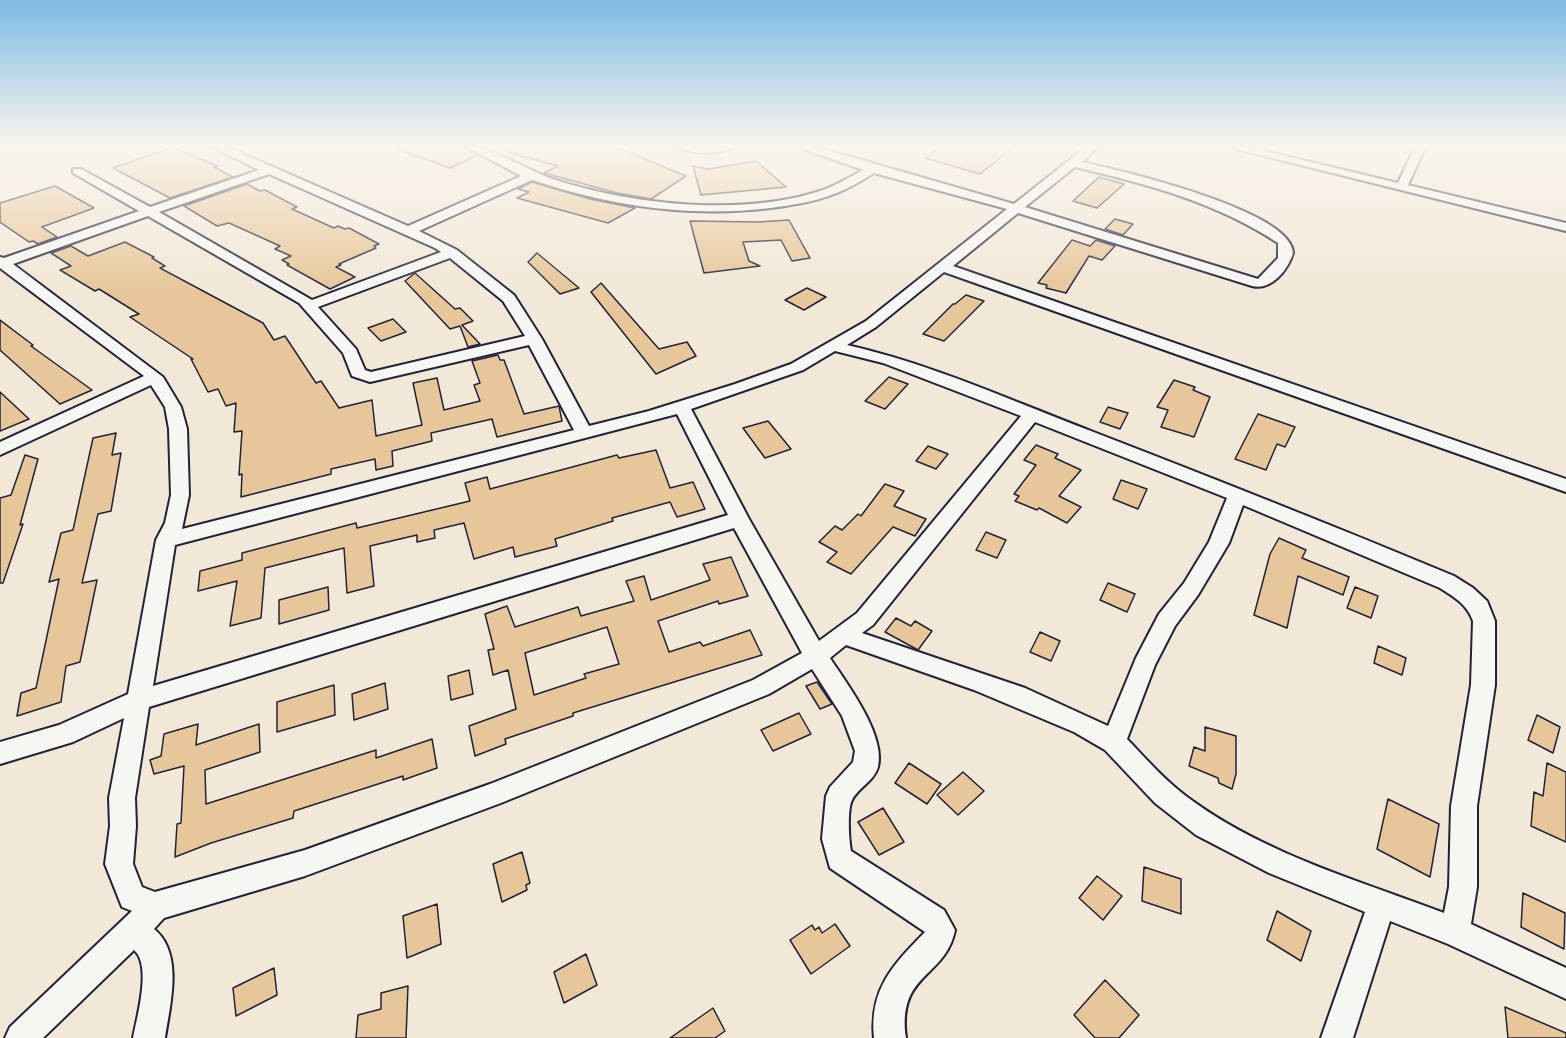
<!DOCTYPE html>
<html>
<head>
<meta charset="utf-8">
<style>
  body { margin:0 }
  canvas { display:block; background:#f2e8d7 }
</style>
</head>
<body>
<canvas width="1566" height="1038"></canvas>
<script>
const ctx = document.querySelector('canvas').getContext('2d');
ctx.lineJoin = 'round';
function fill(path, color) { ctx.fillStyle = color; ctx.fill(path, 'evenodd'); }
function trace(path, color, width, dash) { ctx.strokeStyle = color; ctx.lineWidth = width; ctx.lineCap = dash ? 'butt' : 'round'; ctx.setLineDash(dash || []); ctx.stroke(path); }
const building = new Path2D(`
  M397,146h66l15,9 -28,13 -53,-19z
  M508,146h105l73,30 -35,23 -34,-6 -73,-20 14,-7 -51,-14z
  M943,146h72l-35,28 -55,-16z
  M173,147l44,19 -3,1 19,10 -63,21 -57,-30z
  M756,161l30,26 -85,8 -8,-29 15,3z
  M1099,177l25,7 -27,24 -24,-7z
  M532,182l58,17 45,9 -27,15 -91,-25 12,-6 -11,-3z
  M247,184l13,7 5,-1 32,17 -5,2 42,19 4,-2 7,3 4,-1 30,16 -5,2 2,2 -37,16 2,1 -5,2 19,10 -25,12 -43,-24 2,-1 -7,-4 9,-4 -16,-7 5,-3 -51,-23 -12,3 -33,-20z
  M55,186l39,22 -52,19 15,10 -19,7 -5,-3 -4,1 -29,-20v-19z
  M1115,219l18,5 -10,11 -18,-6z
  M789,220l21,38 -18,3 -11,-21 -38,2 6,19 11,5 -56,7 -14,-52 69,1z
  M1072,240l18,6 6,-6 19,6 -13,14 -13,-4 -23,37 -20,-5 1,-3 -9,-2z
  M125,242l29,15 -2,1 13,8 -5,2 103,55 11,17 11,-4 31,47 5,-2 18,27 33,-8 4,36 46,-11 -9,-42 24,-5 7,32 36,-9 -6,-16 6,-2 -8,-22 26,-6 2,5h4l20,54 35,-8 3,15 -65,16 -5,-18 -61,14 1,8 -40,10 1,15 -17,4 -1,-11 -44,10v5l-90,23 1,-23 -3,1 3,-44 -8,1 2,-29 -10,3 -8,-17 -10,3 -17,-33h2l-63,-42 9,-3 -40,-25 -4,2 -35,-21 11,-4 -20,-13 20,-7 17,10z
  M537,253l42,35 -19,6 -32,-32z
  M415,273l40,36 5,-1 13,13 -11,4 18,19 -12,3 -8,-21 -10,3 -45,-48z
  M601,283l58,66 28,-7 9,14 -40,18 -65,-82z
  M807,288l19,9 -22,13 -19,-10z
  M966,295l18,6 -40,40 -21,-7 30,-30h2z
  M393,319l13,13 -25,9 -13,-13z
  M0,320l33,25 -2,1 61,44 -32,14 -60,-54z
  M889,377l19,7 -23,25 -20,-8z
  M1174,380l21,7 -2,3 17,7 -16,40 -33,-10 7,-17 -11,-3z
  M0,392l29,27 -29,12z
  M1108,407l20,6 -8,16 -20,-7z
  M1258,414l37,13 -10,20 -8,-3 -11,26 -31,-11z
  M768,421l23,28 -26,9 -22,-30z
  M116,433l-4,22 9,-2 -10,58 -13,3 -16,69 15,-3 -17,82 -14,4 -5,36 -44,14 4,-23 15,-5 23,-109 -10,3 12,-49 12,-3 20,-92z
  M1036,445l22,9 -3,4 26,12 -22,26 22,11 -14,16 -28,-15 -2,2 -22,-9 4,-5 -5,-2 22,-29 -12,-5z
  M928,446l20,8 -12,15 -20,-8z
  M656,450l14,38 23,-6 12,27 -28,8 -7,-15 -58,16 1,3 -58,18 2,7 -42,11 -2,-10 -39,12 -10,-36 -30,7 1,8 -18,4v-7l-47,11 4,40 -27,7 -3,-45 -79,20 -4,50 -31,8 7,-45 -39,10 2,-20 42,-11v-7l114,-30 1,5 113,-27 -5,-18 22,-6 3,12 127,-34 2,3z
  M25,455l13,4 -18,66 3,-1 -20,59h-3v-85l11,-3z
  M1121,480l26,9 -9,20 -25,-10z
  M885,484l19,7 -10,15 32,13 -11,17 -22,-9 -42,47 -24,-12 10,-10 -18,-10 16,-16 7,4 16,-16 3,2z
  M986,532l20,8 -9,18 -21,-8z
  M1279,538l27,12 -4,8 47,19 -6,18 -45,-19 -11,52 -33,-13 16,-61z
  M731,557l17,39 -29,8 -1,-3 -60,20 11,31 31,-10 3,4 47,-16 12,25 -189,58v3l-68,23 1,5 -31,12 -6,-30 47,-17 -8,-39 -15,5 -5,-25 6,-1 -9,-35 22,-8 8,21 63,-20 3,9 53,-15 -8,-20 18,-5 7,24 59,-20 -7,-16zM607,627l12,37 -35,10 2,4 -52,17 -9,-42z
  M1108,583l27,11 -8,18 -27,-12z
  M328,587l1,23 -50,14v-24z
  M1355,587l23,9 -7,22 -24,-10z
  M896,618l15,8 4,-5 17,10 -14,19 -33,-18z
  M1040,632l20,9 -9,20 -21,-9z
  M1378,646l28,12 -4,17 -28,-12z
  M469,670l4,24 -22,6 -3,-24z
  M817,682l15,22 -12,5 -14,-23z
  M385,683l3,26 -34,11 -2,-26z
  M334,685l1,30 -58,17v-30z
  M799,713l12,21 -38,17 -12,-21z
  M1537,715l23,12 -7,26 -25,-13z
  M198,724l-2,21 63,-21 1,28 -55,18 1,34 170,-54v8l56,-19 5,29 -34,12v-4l-109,35 -1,7 -82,25 -36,14 2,-33 4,-1 3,-57 -30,8 -4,-14 11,-4 3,-22z
  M1205,727l31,9v38l-4,15 -13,-6 -1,-5 -29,-12 5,-19 11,4z
  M909,763l32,21 -14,20 -32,-21z
  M1547,763l19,9v70l-35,-16 3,-34 9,4z
  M963,772l21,19 -26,24 -21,-20z
  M1388,799l51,25 -9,53 -53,-28z
  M883,808l21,34 -25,13 -21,-33z
  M522,852l8,31 -4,2 1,5 -25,12 -9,-38z
  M1144,867l37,12v35l-39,-13z
  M1097,876l25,20 -19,24 -24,-22z
  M1523,893l42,20 -1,36 -43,-22z
  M437,904l4,40 -34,14 -4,-42z
  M1277,911l34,20 -10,30 -34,-21z
  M835,924l15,22 -39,28 -21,-34 22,-15 3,5 4,-3 3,6z
  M586,954l11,31 -33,18 -10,-31z
  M274,968l3,27 -41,21 -3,-28z
  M1105,980l34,35 -20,23h-24l-21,-23z
  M408,986l-2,52h-50l2,-23 23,-6v-16z
  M1505,1007l61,26v5h-58z
  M713,1008l12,23 -10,7h-45z`);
const minor = new Path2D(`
  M210,146h15l183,80 113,-50 -56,-30c26,0 61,24 88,33 78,26 191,38 270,11 14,-5 27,-13 40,-20l-68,-24h18l201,58 73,-58h12l-17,16c36,8 210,48 211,91 -5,17 -22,38 -41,33l-234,-73 -65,53 613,213v13l-622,-220 -68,55 -29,18c84,19 163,55 244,86 122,47 243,95 363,145l19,12 14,13 8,20v64l-18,121v81l-6,37 95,44v31l-118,-55 -58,-23 -37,117h-32l44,-126 -96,-39 -73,-38 -41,-32 -50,-53 -31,-18 -100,-42 -128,-45 -16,13c17,26 56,77 48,109 -4,14 -20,21 -26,33 -5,10 -3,40 -1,51l93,59 11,20c-10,49 -58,42 -49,108h-32c-5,-49 19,-73 51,-106l-95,-64 -8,-29 4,-43 4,-9 23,-25 2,-11 -13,-35 -30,-47 -43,25 -268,109 -196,73 -141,42 -10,11c30,24 16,77 11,109h-32c4,-21 19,-73 1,-88l-91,88h-38l5,-11 122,-116 -10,-4 -17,-43 5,-38 -1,-28 15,-80 -51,24 -73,22v-22l59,-17 69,-31 28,-154 9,-17 6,-28 -2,-66 -4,-22 -14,-22 -151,70v-13l144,-66 -144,-108v-11l4,1 135,-47 -66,-38v-4h8l69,38 109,-37zM1075,167c72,17 141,35 203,76v15l-20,21 -233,-72zM874,173l133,36 -141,112 -75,43 -56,20 -86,27 -60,15 -47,-87 -28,-44 -57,-45 -38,-19 113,-51c78,26 157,38 239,28 21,-3 43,-6 63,-14 14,-5 27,-13 40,-21zM269,174l166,74 6,4 -129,48 -153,-88zM148,216l151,87 44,50 9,23 18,6 159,-37 45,85 -392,99 7,-34 -2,-66 -6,-22 -18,-30 -150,-113zM450,258l53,43 22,35 -154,36 -6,-2 -9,-21 -38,-42zM835,351l48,12 138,53 -164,197 -38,28 -70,-122 -58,-110 112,-39zM677,414l51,101 -575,171 22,-141zM1035,422l192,76 -18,44 -25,41 -25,31 -23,44 -28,68 -83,-38 -163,-55 11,-8zM1243,505l197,83c14,9 27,16 33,33l-2,64 -20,121 -2,81 -5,26c-84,-32 -176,-58 -250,-111 -25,-17 -46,-41 -67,-63l28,-74 20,-39 23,-31 31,-52zM734,528l68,125 -49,27 -263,104 -185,66 -150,42 -13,-5 -9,-23 3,-38 -1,-28 14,-91z
  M677,146h58c-12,9 -46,9 -58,0z
  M1224,146h20l154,37 17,-37h11l-18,39 158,38v8z`);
fill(building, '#e7c699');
trace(building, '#22223b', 1.5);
trace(minor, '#22223b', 4);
fill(minor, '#f6f6f2');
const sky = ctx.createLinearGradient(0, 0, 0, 292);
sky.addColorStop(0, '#7dbae4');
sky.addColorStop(0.5, '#f9f5ed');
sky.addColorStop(1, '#f9f5ed00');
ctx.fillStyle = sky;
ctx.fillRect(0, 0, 1566, 292);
</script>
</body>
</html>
